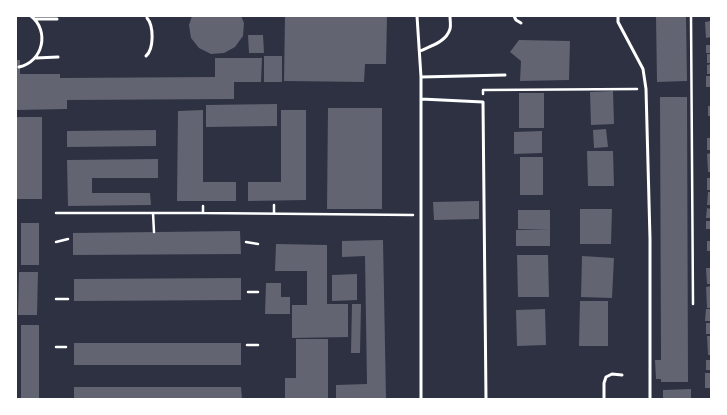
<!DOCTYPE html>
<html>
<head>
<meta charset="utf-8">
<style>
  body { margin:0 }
  #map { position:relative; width:727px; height:415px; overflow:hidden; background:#2d3142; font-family:"Sofia Sans Condensed",sans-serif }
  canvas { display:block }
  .frame { position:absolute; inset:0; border:17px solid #fff; pointer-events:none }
</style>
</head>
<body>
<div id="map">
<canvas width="727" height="415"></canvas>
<div class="frame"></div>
</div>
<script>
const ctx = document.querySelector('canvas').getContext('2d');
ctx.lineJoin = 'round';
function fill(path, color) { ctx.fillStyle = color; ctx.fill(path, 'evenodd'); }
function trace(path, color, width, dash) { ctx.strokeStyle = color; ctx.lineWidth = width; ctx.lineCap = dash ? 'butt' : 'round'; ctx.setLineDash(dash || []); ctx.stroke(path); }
const building = new Path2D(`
  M192,16h49l3,7 -1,13 -8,11 -11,6 -13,1 -12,-6 -8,-10 -2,-13z
  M285,16h102l-1,48h-21l-1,18 -80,-1z
  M656,16h30l1,65 -30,1z
  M711,21v16l-5,1 -1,-16z
  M248,35h15l1,18h-15z
  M519,40l51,1 -1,39 -49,1 1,-20 -11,-9z
  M706,45h5v8h-5z
  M707,54h4v9h-4z
  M264,56h18v26h-18z
  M215,58h47l-1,24h-27v17l-167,1v9l-51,1v-50h4v14h40v4l155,-1z
  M711,64v10h-4v-9z
  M706,76h5v11h-5z
  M613,91l1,33 -23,1 -1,-33z
  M519,93h25v35h-25z
  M660,97h27l1,285h-27v-3h-5l-1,-19h6z
  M277,104v22l-71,1v-22z
  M708,106h3v10h-3z
  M328,108h54v101h-55z
  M203,110v72h33v19h-59l1,-90z
  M281,110h25v90l-58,1v-19h33z
  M16,117h26v82h-26z
  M606,129l2,18 -14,1 -1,-18z
  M156,130v16l-89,1v-16z
  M542,131v22l-28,1v-22z
  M707,138h4v12h-4z
  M587,151h26l1,35h-26z
  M711,153v19h-3l-1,-18z
  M520,157h23v38h-23z
  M158,159v19h-66v15h58l1,12 -83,1 -1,-46z
  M707,178h4v12h-4z
  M708,192h3v13h-4z
  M479,201v18l-45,1 -1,-18z
  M707,208l4,1v9h-5z
  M580,209h32l-1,35h-31z
  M518,210h32v19h-32z
  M706,221h5v8h-5z
  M21,223h18v42h-18z
  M550,229v17h-34v-16z
  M240,231l1,23 -168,1v-22z
  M383,240l3,159h-50v-14l31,-1 -2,-128 -23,1v-16z
  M707,241h4v10h-4z
  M276,244l51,1v59h21v33l-56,1v-33h15v-34h-32z
  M517,255h31l1,42h-31z
  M582,256l32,2 -2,40 -31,-1z
  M706,268h5v16h-4z
  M19,272h19l-1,43h-19z
  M357,274v26l-25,1v-26z
  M241,278v22l-167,1v-22z
  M266,283h15v14h9v17h-25z
  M711,286v22h-4l-1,-21z
  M580,301h28v45h-29z
  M352,304h9l-1,49h-9z
  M545,309l1,36 -29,1 -1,-36z
  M706,309h5v12h-6z
  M706,323h5v11h-5z
  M21,325h18v74h-18z
  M707,336h4v19h-3z
  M296,339h32v60h-43v-21h11z
  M74,343h167v22h-167z
  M706,360h5v10h-5z
  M705,373h6v15h-6z
  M74,387h167l1,12h-168z
  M691,389v10h-28v-9z`);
const path = new Path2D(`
  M691,16l2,288
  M483,94v-4l154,-1
  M274,205v8
  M56,213h147l210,2
  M153,213l1,19
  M203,213v-7
  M56,242l12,-3
  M246,242l12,2
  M248,292h10
  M56,299h12
  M247,345h11
  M56,347h10`);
const service = new Path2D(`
  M417,16l4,61v322
  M514,16l2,4 5,3
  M618,16v6l25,47 3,20 4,150v160
  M35,19h22
  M420,51c11,-5 26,-9 30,-22 1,-4 0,-9 0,-13
  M146,56c8,-7 8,-30 1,-38
  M36,58l22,-1
  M19,67c24,-5 31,-36 12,-51
  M421,77l84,-2
  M421,99l62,3 3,297
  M604,399v-16l2,-6 6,-3 10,1`);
fill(building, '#626471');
trace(path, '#fff', 2.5);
trace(service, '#fff', 3);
</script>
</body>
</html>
